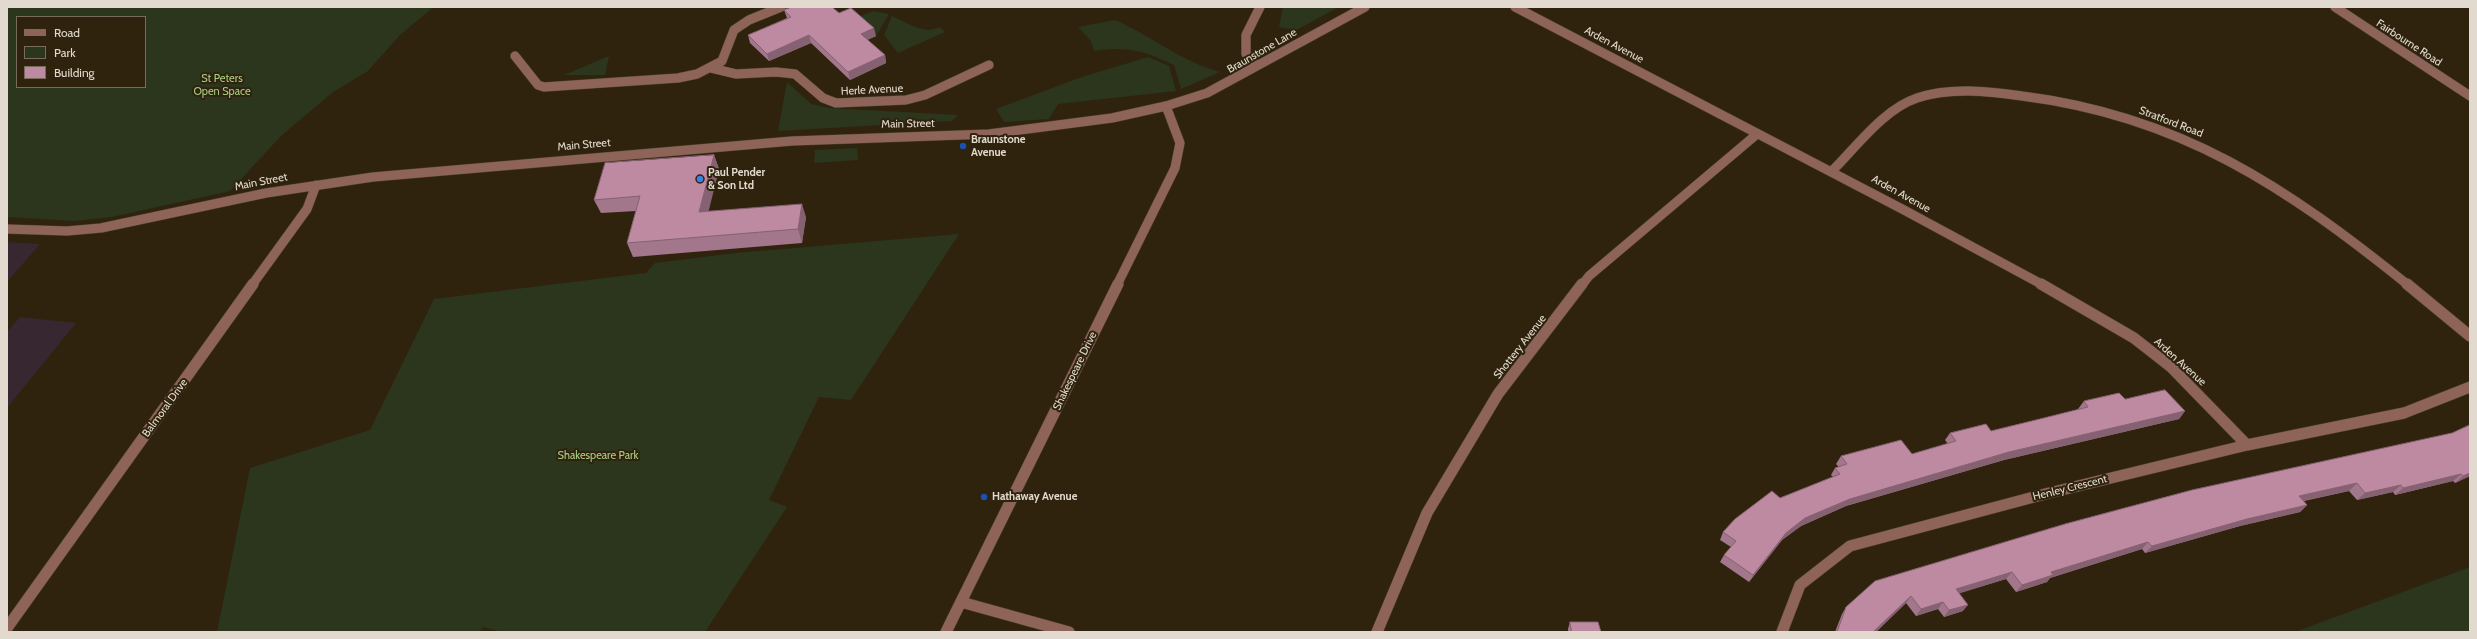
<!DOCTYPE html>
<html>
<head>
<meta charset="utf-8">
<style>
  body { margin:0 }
  #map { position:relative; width:2477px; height:639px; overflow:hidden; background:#2f230e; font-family:Cabin,sans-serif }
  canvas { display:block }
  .frame { position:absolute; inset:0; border:8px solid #e2dace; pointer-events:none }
  .legend { position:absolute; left:16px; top:16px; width:130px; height:72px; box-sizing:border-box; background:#2f230e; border:1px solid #776c5b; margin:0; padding:5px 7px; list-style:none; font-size:12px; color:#e2dace }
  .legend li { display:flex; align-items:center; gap:8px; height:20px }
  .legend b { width:20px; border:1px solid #776c5b }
</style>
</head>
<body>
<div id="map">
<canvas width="2477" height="639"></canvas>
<div class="frame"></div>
<ul class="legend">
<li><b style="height:5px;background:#8f6458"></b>Road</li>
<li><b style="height:11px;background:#2b361d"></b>Park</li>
<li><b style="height:11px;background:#be8aa2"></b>Building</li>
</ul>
</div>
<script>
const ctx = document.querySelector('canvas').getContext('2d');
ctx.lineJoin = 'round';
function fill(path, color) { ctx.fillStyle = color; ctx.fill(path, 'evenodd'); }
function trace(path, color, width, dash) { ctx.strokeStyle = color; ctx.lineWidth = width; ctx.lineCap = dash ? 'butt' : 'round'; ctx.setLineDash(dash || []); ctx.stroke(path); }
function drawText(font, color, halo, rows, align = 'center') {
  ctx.font = font + ' Cabin,sans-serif'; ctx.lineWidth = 4; ctx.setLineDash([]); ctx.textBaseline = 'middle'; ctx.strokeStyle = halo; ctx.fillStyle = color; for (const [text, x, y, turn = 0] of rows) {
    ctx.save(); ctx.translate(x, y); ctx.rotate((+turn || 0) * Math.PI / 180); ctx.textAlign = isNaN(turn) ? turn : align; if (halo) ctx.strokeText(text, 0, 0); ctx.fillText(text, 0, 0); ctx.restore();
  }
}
const commercial = new Path2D(`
  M7,242l33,2 -33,38z
  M20,317l56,6 -69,85v-76z`);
const green = new Path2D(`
  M7,7h430l-6,2 -31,26 -32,36 -35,21 -51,43 -52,56 -118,26 -38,4 -67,-4zM17,17h128v70h-128z
  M1283,7h56l-43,23 -17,-3z
  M873,11l16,3 -13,22 -20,-18z
  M892,16c16,7 31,19 48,11l5,5 -47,21 -14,-18z
  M1115,20c37,16 65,41 105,52l-39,17 -7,-24c-30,-14 -46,-19 -80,-14l-3,-10 -13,-14z
  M609,56l-4,19h-41z
  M1148,57l21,9 7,25 -118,13 -9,15 -45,3 -8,-13 86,-32z
  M787,82l24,22 18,4 129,7 -6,6 -174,10z
  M857,148l1,12 -44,3 1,-13z
  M959,234l-108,166 -32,-3 -50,103 18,7 -82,125h-203l-19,-5 -4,5h-262l33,-164 120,-38 64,-131 212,-26 9,-10 81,-10z
  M2470,567v65h-175z`);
const minorFar1 = new Path2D(`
  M1515,7l389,203 139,75
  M2335,7l135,89
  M515,56l23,29 6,2 134,-9 19,-4 25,-13 12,-31 15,-10 32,-13
  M1256,65l-10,-11v-19l14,-28
  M711,68l25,6 40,-2 19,2 28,24 13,5 70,-3 19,-5 64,-30
  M1833,170c24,-24 51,-61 84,-72 32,-11 72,-7 105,-2 159,20 264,91 386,189
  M7,229l60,2 34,-3 165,-35 107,-16 419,-36 197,-7 123,-16 54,-12 41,-13 158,-86
  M252,285l55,-76 9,-24
  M1117,285l58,-117 5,-25 -14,-37
  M1582,285l7,-9 168,-142`);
const minor = new Path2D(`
  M2041,284l93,54 37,29 76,78
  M2407,284l63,52
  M961,602l108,30
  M7,628l246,-344
  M946,632l172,-348
  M1377,632l50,-119 71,-119 84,-110
  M1782,632l18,-47 50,-39 195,-52 202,-49 157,-32 66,-26`);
const wall = new Path2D(`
  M784,10l55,3 37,23 -9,4 18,15 1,8 -36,17 -39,-37 -42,18 -19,-18 -2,-8 39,-17z
  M714,155l5,14 -11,42 98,6 -4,26 -169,14 -6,-14 9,-32 -35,2 -7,-13z
  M2125,399l60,12 -6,8 -175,41 -158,46 -45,20 -19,14 -33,42 -29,-20 4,-7 7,-8 -11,-7 3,-8 57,-34 53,-21 -2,-2 4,-7 4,-1 -3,-3 5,-8 71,-2 36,-10 -3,-4 5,-7 41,-2 57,-14 31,-8h-1l6,-8z
  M2452,433l18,43 -15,7 -2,-2 -58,14 -2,-3 -36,8 -8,-9 -45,10 3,4 -7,7 -60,14 -95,27 -3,-4 -92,29 -3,4 -31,10 -10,-13 -47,14 4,18 -19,6 -6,-8 -22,7 -10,-13 -30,29h-41l7,-18 4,-7z
  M1570,622l31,10h-33v-3z`);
const shadedWall = new Path2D(`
  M874,28l2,8 -13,6 -2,-8z
  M809,35l2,8 -42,18 -2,-7z
  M885,55l1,8 -36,17 -2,-8z
  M714,155l5,14 -14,57 -6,-14z
  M802,204l4,13 -4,26 -4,-14z
  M2185,411l-6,8 -175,41 -158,46 -45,20 -19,14 -33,42 4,-7 33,-42 19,-15 45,-19 159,-47z
  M2470,473v3l-15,7 8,-7z
  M2461,474l-8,7 -58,14 8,-7z
  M2357,483l-8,8 -57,12 7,-7z
  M2401,485l-8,7 -36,8 8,-7z
  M2307,505l-7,7 -60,14 -95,27 7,-7 95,-27z
  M2148,542l-6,7 -92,29 -3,4 -31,10 6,-7 29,-13z
  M2012,572l-6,7 -55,17 5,-7z
  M1911,596l-5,7 -30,29h-3z
  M1943,602l-5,7 -22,7 5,-7z
  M1968,605l-5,6 -19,6 5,-7z`);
const building = new Path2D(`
  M792,7h40l7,6 12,-5 23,20 -13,6 24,21 -37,17 -39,-37 -42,19 -19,-19 43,-18 -7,-7z
  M714,155l-15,57 103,-8 -4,25 -171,14 13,-47 -46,4 11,-37z
  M2165,390l20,21 -176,41 -159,47 -45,19 -19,15 -33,42 -29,-20 12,-14 -13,-9 12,-13 37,-28 8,7 60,-24 -5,-6 12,-4 -6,-8 60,-16 11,14 44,-13 -6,-8 36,-9 5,7 57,-14 40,-10 -4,-6 35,-8 6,6z
  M2470,425v48l-7,3 -2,-2 -58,14 -2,-3 -36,8 -8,-10 -58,13 8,9 -60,14 -95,27 -4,-4 -97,30 2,3 -31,10 -10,-13 -56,17 12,16 -19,5 -6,-8 -22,7 -10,-13 -38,36h-36l9,-25 29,-26 190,-57 127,-34 260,-57z
  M1570,622h28l3,10h-29z`);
const markers = [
  [963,146,4,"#1a4fb4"],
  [700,179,4,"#3f7fe0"],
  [984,497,4,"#1a4fb4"]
];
const streetNames = [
  ["Fairbourne Road",2409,43,33],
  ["Arden Avenue",1614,45,28],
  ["Braunstone Lane",1262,51,-30],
  ["Herle Avenue",872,90,-3],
  ["Stratford Road",2171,122,21],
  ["Main Street",908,124,-1],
  ["Main Street",584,145,-5],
  ["Main Street",261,182,-11],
  ["Arden Avenue",1901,194,29],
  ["Shottery Avenue",1520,347,-52],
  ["Arden Avenue",2180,362,42],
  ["Shakespeare Drive",1075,371,-64],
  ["Balmoral Drive",165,408,-54],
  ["Henley Crescent",2070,488,-14]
];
const parkNames = [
  ["St Peters",222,79],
  ["Open Space",222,92],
  ["Shakespeare Park",598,456]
];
const poiNames = [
  ["Braunstone",971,140],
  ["Avenue",971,153],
  ["Paul Pender",708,173],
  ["& Son Ltd",708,186],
  ["Hathaway Avenue",992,497]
];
fill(commercial, '#362731');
fill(green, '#2b361d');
trace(minorFar1, '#4c402d', 10);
trace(minor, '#4c402d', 12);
trace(minorFar1, '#8f6458', 9);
trace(minor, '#8f6458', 11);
fill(wall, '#a3778b');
fill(shadedWall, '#856171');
fill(building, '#be8aa2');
trace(building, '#856171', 1);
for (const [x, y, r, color] of markers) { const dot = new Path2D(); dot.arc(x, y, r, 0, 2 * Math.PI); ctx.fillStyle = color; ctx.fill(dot); trace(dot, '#2f230e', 1.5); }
drawText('11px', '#e2dace', '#2f230e', streetNames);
drawText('11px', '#abcc86', '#2f230e', parkNames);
drawText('bold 11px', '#e2dace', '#2f230e', poiNames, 'left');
</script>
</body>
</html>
